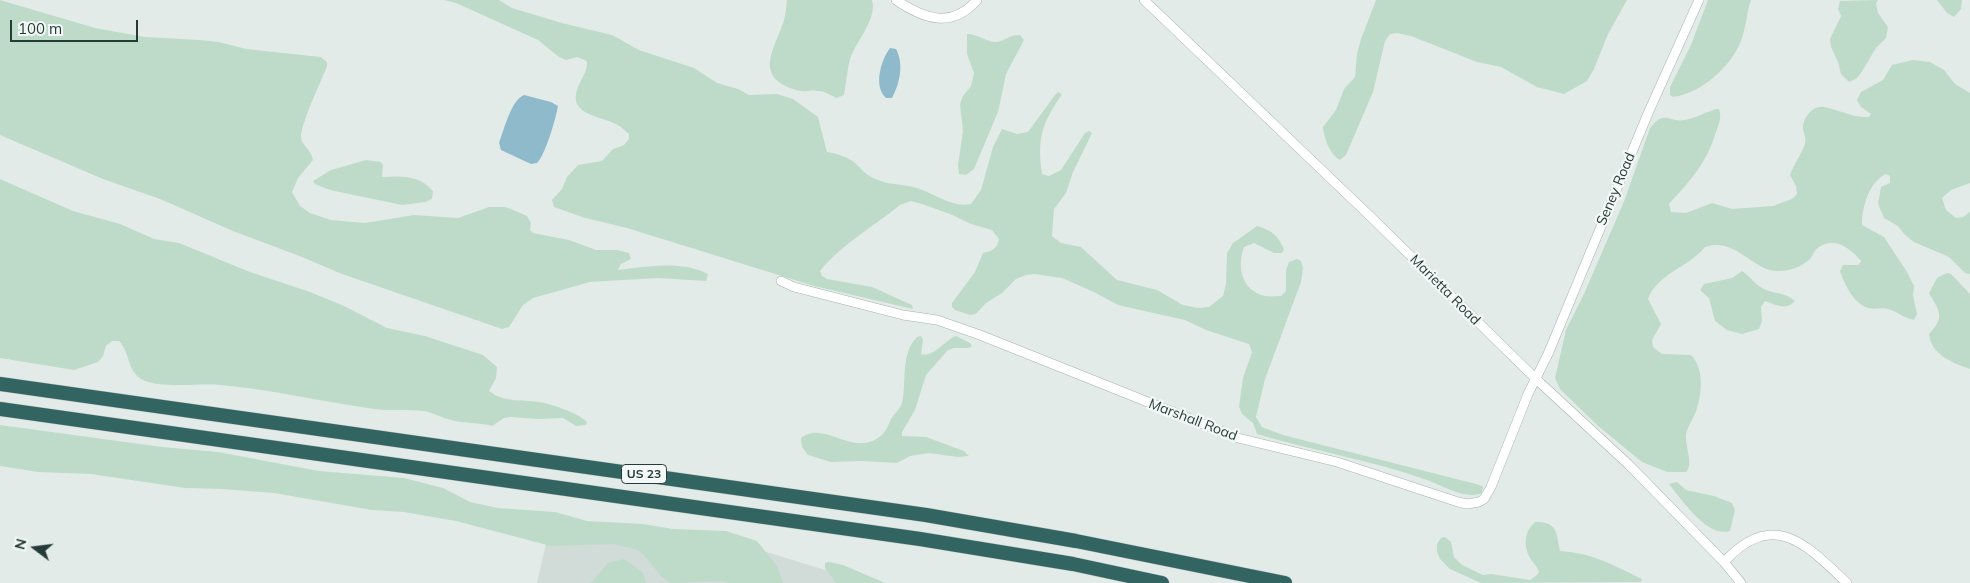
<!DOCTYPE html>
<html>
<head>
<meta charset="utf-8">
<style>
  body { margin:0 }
  #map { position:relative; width:1970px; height:583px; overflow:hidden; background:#e3ebe9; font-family:Mulish,sans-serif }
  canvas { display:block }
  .north { position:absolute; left:10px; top:523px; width:50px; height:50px; -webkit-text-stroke:4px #f3f8f6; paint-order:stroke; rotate:285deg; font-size:14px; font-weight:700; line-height:20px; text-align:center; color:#243b38 }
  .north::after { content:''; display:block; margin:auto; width:18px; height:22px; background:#243b38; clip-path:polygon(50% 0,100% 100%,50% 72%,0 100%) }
  .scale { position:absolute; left:10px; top:20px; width:128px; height:22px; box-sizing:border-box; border:2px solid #243b38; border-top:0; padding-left:6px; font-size:15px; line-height:18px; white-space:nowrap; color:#243b38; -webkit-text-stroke:4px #f3f8f6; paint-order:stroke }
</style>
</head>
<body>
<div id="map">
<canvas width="1970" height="583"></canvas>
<div class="north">N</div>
<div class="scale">100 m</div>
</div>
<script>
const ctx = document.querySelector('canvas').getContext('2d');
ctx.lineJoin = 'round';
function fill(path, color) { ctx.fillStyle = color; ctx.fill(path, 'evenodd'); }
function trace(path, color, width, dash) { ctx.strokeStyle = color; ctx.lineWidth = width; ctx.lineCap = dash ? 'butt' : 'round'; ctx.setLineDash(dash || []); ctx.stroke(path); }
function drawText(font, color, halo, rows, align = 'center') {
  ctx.font = font + ' Mulish,sans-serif'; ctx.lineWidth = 4.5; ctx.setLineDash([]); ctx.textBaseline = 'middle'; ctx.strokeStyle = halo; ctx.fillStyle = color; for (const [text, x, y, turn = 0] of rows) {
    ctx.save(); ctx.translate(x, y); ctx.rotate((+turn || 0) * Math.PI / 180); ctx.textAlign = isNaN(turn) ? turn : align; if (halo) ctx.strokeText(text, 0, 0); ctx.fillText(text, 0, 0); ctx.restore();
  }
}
const built = new Path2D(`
  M549,530l179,10 139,43h-330z`);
const green = new Path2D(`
  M0,0l95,28 50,9 54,3 20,2 27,7 75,8 6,5v4c-6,16 -25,55 -26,70 0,10 10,12 12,24l-15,18 -6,14 8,14 10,7 21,7 34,3 49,-8 44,3 31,-11h17l21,9 4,7 -1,7 3,3 36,7 27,10h21l12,3 2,6 -10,5 -3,6c29,-3 63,-10 90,4l-2,7 -48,-3 -68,4 -57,16 -10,7 -14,22 -7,2 -160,-55 -40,-17 -69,-26 -73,-32 -57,-20 -103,-44z
  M444,0h55l13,8 50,15 50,12 27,15 55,18 23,15 21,6 11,6 28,-1 16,5 25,18 9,35c10,2 20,4 28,11 7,6 11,13 21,16 12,6 28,5 41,9 18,6 35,20 54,16l10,-14 12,-43 9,-18 15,5 11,-2 27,-37 3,-3 4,2c-20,30 -25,43 -20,80l7,2 12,-6 24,-37 4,-2 3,2 -19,39 -7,21 -12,16 -2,27 9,7 20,4 36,33 40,10 26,15 15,3 11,-1 14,-11 3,-12 1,-31 6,-10 24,-17c15,4 21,10 27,23l-2,4h-8l-20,-10 -10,4c-7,20 -3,43 21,49 5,1 11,0 16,0l5,-5v-21l3,-8 8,-3 4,2 2,7 -2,14 -36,97 -9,38 6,10 21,8 197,50 3,2 -1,6c-16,7 -39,-7 -55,-13 -55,-20 -114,-29 -170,-46l-4,-11 -11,-9 -3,-7 4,-29 9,-26 -3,-8 -43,-14 -21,-10 -67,-15 -24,-13 -32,-14 -28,-4 -8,1 -10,4 -14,14 -16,10 -10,11 -6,1 -15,-5 -3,-3v-4l23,-31 8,-19c9,-2 14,-4 16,-14l-7,-9 -21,-6 -21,-10 -25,-9 -14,-4 -11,4c-27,22 -58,39 -80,66l2,5 5,3 45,8 40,18 1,4 -99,-23 -187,-58 -42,-10 -31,-11 -2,-7 10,-11 5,-12 11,-12 24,-4 11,-12 11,-4 5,-6v-5c-4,-3 -8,-8 -13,-10 -13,-7 -44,-9 -40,-30 2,-12 12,-21 11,-33l-10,-4 -11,3 -7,-3 -21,-17 -82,-37z
  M787,0h85c6,18 -17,43 -22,59 -3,12 -4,25 -6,36l-7,3c-6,-2 -12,-7 -18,-7 -8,-2 -15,2 -23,-1 -42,-13 -23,-38 -13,-67 3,-7 3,-16 4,-23z
  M1376,0h251l-19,34 -14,35 -7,12 -23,13 -27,-7 -36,-20 -24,-5 -66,-26 -14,-3 -7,1 -5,7 -12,51 -27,63 -6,5c-10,-5 -16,-22 -17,-33l13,-17 8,-21 11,-12 2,-23 4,-15z
  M1708,0h43c-4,11 -4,20 -7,31 -6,30 -40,62 -71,66l-3,-2v-8l21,-42z
  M1878,0l-2,3 2,10 10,14 -2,11 -10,10 -15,25 -5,6 -7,3 -8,-8 -3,-12 -7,-15 -1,-8 11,-23 -3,-7 2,-8z
  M1937,0h25l-1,9 -7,8 -7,-4z
  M967,34c11,0 19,8 29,8 9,-1 14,-8 24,-7l4,5 -18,34 -8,38 -24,57 -8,6 -7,-1 -1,-9 5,-34 -3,-27 3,-8 8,-10 3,-13 -7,-19z
  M1913,60l17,2 14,8 11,14 15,9v90l-19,7 -9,8 4,12 10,8 7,-1 7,-5v62l-5,-1 -16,-16 -35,-15 -9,-7 -7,-9 -14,-8 -6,-14 3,-17 9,-4v-7l-4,-2c-17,8 -24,33 -24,51l22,12 23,35 7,14 -1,9 4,19 -3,6c-10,-2 -18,-9 -26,-11 -6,-2 -13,1 -20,-1 -15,-5 -23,-23 -28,-37l3,-6h16l2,-4c-11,-12 -25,-25 -42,-14 -4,2 -6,8 -9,12 -8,8 -21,12 -31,12 -25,2 -43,-35 -74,-24 -16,20 -47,26 -57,52l13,25 -9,16 1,7 9,7 29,1c14,14 11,41 4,59 -3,6 -8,14 -9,21 -1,11 8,29 0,37h-19l-25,-10 -45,-37 -37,-36 -5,-11 11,-48 18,-36 41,-95 25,-71c15,-19 18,-5 35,-8 11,-2 21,-8 31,-11h3c3,8 0,15 -3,23 -10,32 -25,48 -47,72l2,8 15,1 26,-10 20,6 41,-3 19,-7 5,-5 -1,-8 -6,-11c4,-11 11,-20 15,-31 2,-7 -3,-13 -2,-19 2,-10 11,-20 21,-18 16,3 29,11 45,10l2,-3 -10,-7 -4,-7 4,-8 22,-12 9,-15z
  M366,160l15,2 2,3 -1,12c20,-1 37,-2 51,14l-1,8 -7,3 -23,3 -72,-15 -15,-6 -2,-3 18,-11z
  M0,179l73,32 47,13 34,15 25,4 71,29 60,20 34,14 43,22 38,8 58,19 14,12 -1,11 -7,13c15,12 32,8 50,11 12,2 40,11 48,20l-1,3 -10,1 -13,-8 -25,1 -27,-2 -7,1 -12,8c-13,-4 -27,-2 -41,-6 -9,-2 -19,-8 -28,-9 -17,-2 -33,0 -49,-2 -51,-7 -104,-20 -154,-24 -19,-2 -63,4 -79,-6 -14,-9 -11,-27 -22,-38h-7l-6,5 -3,10 -5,6 -24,8 -74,-12z
  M1742,271c9,6 13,14 22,18 13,6 19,2 31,12 -9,10 -18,4 -30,0l-4,6 1,14 -3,8 -17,5 -15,-4 -12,-9 -6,-23 -9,-8 4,-6 28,-6z
  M1947,273l4,1 19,20v75c-17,-6 -39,-14 -41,-35 16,-17 11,-22 0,-41l8,-15z
  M921,336l2,4 -2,14c12,4 24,-14 35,-18l14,7 2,3 -3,2h-15l-6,2 -22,25 -11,35 -13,22v4l24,1 38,14 5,5 -11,1 -29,-4 -19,3 -13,7 -35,-2 -31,1 -23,-7 -6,-8 -1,-9c23,-18 49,18 77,0 7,-4 10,-12 13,-19 3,-5 9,-10 11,-16 5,-22 -2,-49 15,-66z
  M0,425l162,22 56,5 101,19 85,7 39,10 27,14 28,6 57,4 32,9 56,3 30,5 53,2 31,10 20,25 6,17h-56l-4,-2 -52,2 -9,-6 -18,-22 -6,-5 -25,-6 -62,2 -95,-25 -52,-9 -32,-2 -98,-17 -52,-4 -37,-1 -94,-14 -53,-2 -38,-6z
  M1677,482l9,8 28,6 18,7 3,7 -5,21c-23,7 -48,-31 -61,-47z
  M1535,522c23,0 21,10 25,29 33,2 53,14 82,28l-1,3 -160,1 -31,-14 -10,-10 -3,-7v-8l4,-6 4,-1 6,5 3,15 8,8 21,10 8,-1 39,6 7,-5 2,-3c-2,-6 -6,-9 -9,-14 -7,-13 -6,-26 5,-36z
  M624,559l19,14 3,10h-56l3,-2 15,-18z
  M829,562l14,3 42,18h-49l-11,-15v-5z`);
const water = new Path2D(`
  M890,48l6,1c8,15 4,34 -4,49h-6c-13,-12 -5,-38 4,-50z
  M524,95l27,7 7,4c-2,12 -13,50 -21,57l-6,1 -30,-14 -2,-7c5,-13 12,-43 25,-48z`);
const minor = new Path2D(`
  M896,0c28,19 56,29 81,0
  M1144,0l229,219 163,160 92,85 96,98 17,21
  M781,281l13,6 109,28 34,5 43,15 258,103 99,24 121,40 9,2 12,-2 5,-3 7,-12 37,-93 20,-40 101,-243 50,-111
  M1724,562c49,-53 81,-19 123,21`);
const highway = new Path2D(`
  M0,384l926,131 150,26 209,42
  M0,409l920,130 153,25 89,19`);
const shields = [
  [644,474,45]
];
const shieldNames = [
  ["US 23",644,474]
];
const streetNames = [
  ["Seney Road",1616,189,-67],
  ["Marietta Road",1445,290,45],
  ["Marshall Road",1193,420,21]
];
fill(built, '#d1dbd8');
fill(green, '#bedbc9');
fill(water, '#8fbacc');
trace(minor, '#a6b3b0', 10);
trace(highway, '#c2c8c7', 15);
trace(minor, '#fff', 9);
trace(highway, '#326561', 14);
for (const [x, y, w] of shields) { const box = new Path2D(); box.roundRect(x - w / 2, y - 9.5, w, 19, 4); ctx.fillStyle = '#f3f8f6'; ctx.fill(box); trace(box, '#243b38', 1); }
drawText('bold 12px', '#243b38', null, shieldNames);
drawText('14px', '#243b38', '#f3f8f6', streetNames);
</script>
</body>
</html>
